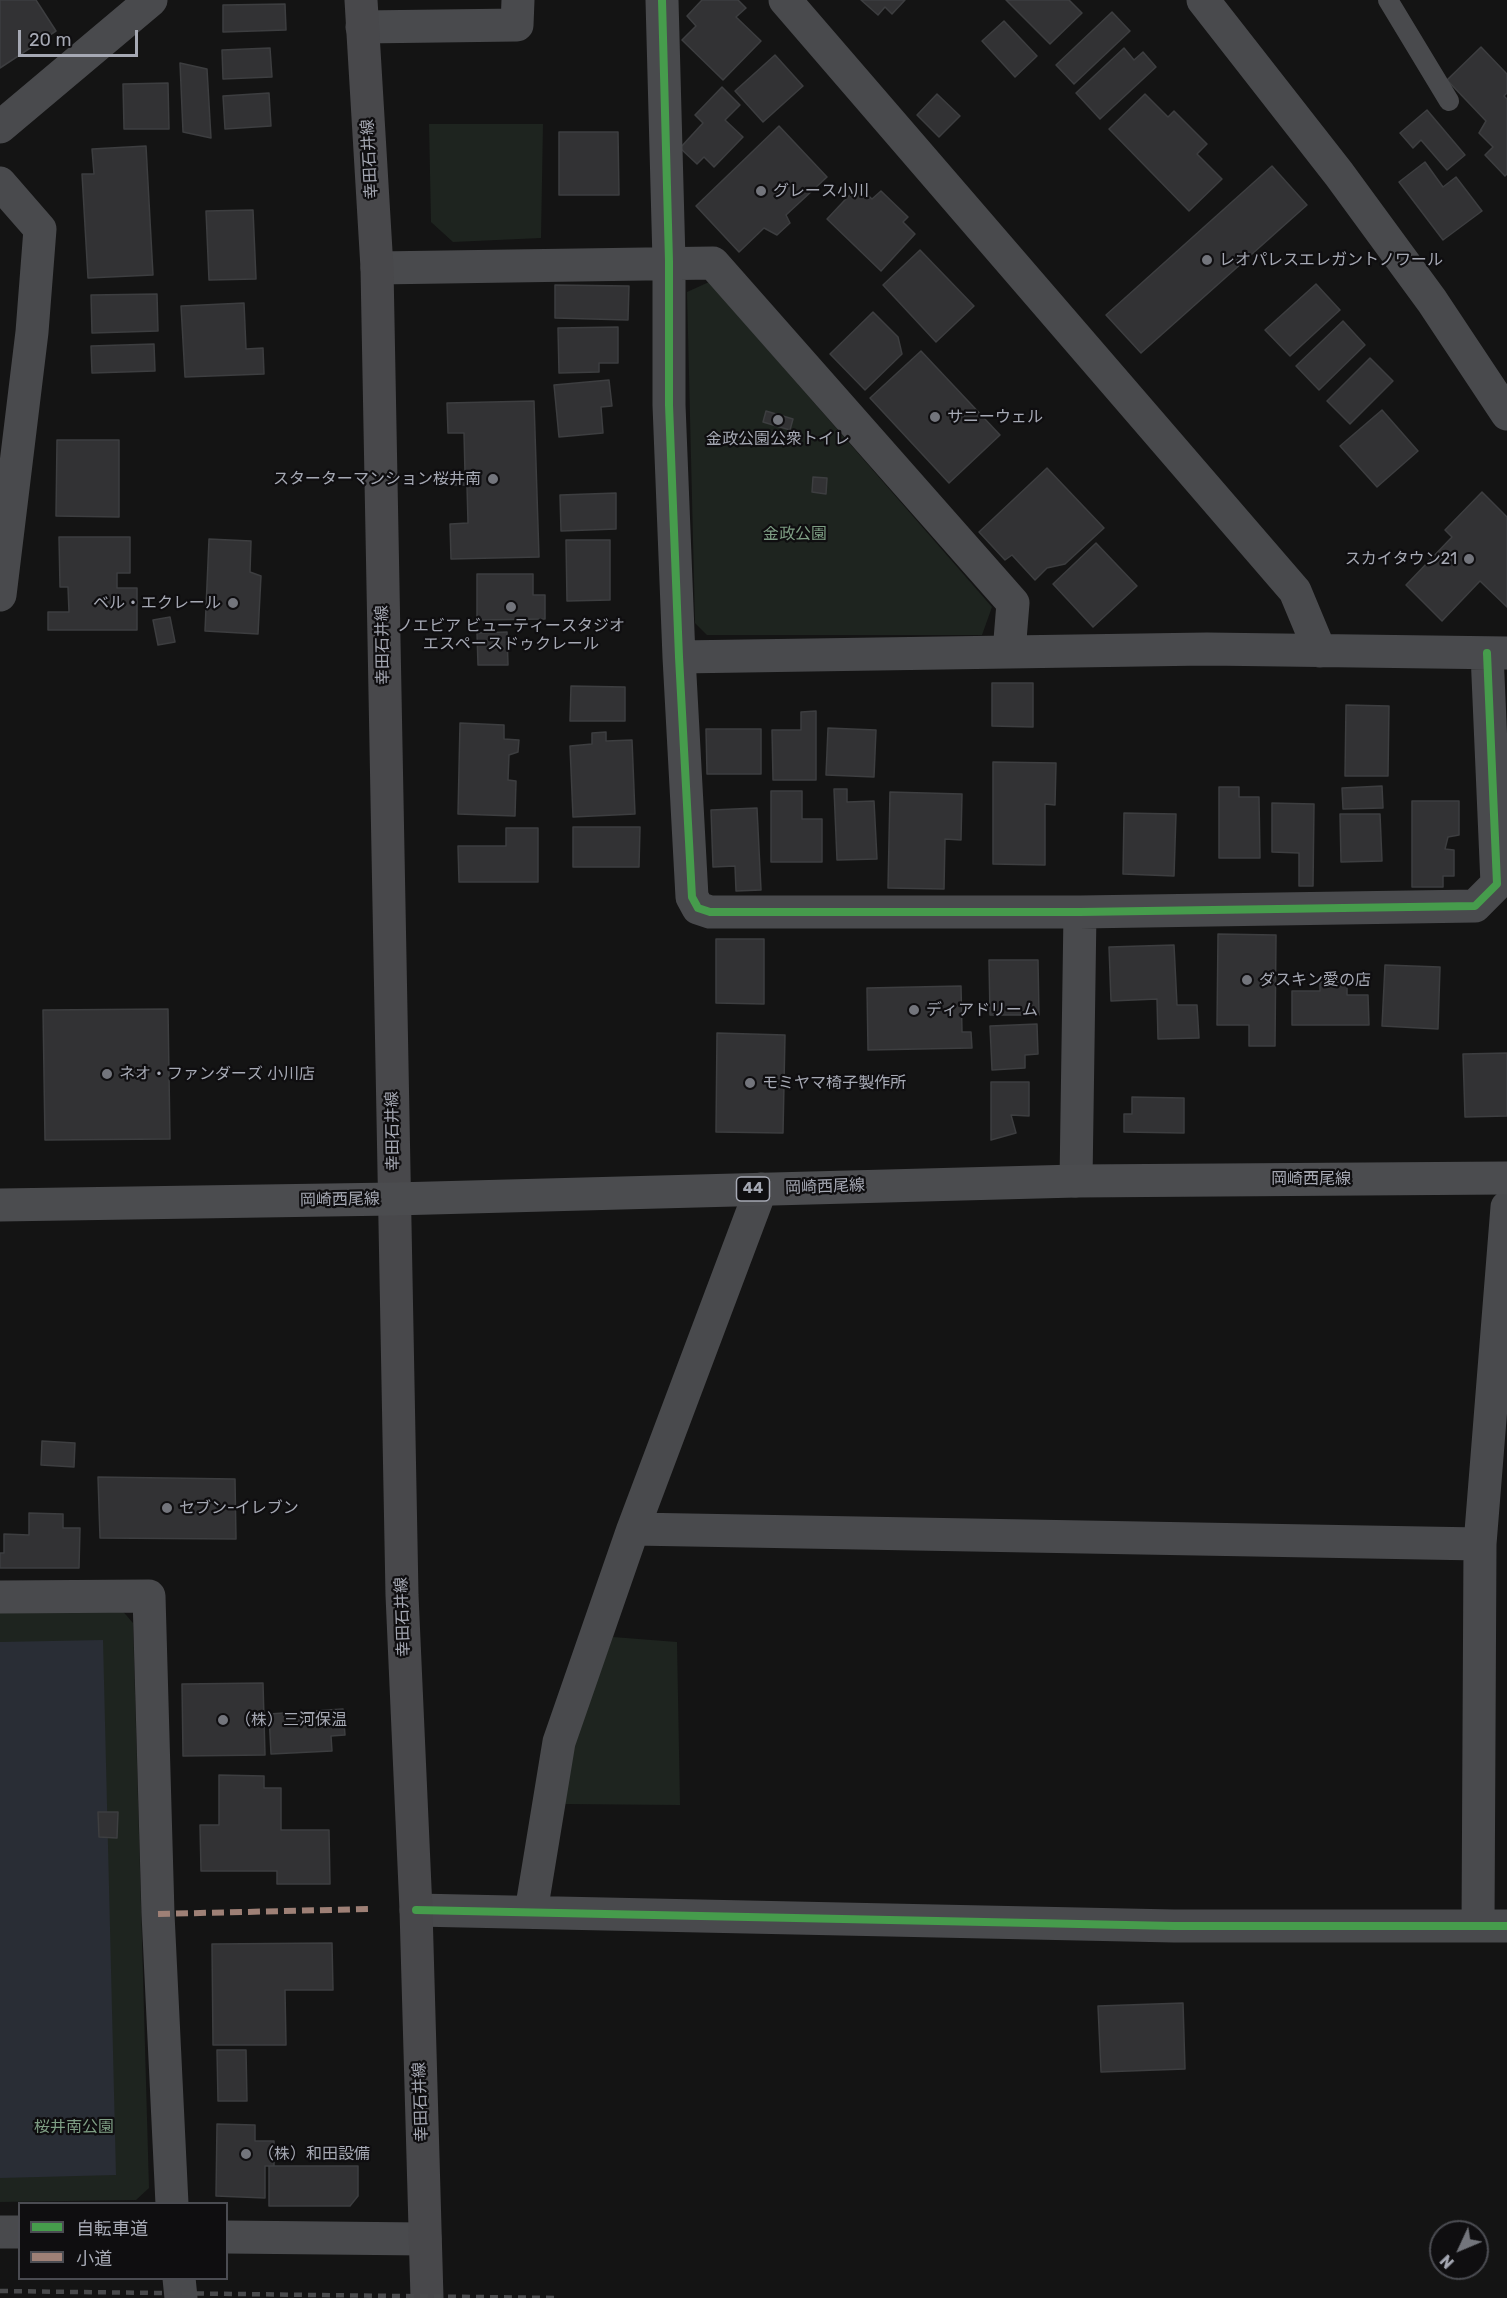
<!DOCTYPE html>
<html>
<head>
<meta charset="utf-8">
<style>
  body { margin:0 }
  #map { position:relative; width:1507px; height:2298px; overflow:hidden; background:#141414; font-family:Rubik,"Noto Sans JP",sans-serif }
  canvas { display:block }
  .legend { position:absolute; left:18px; top:2202px; width:210px; height:78px; box-sizing:border-box; background:#0f0e10; border:2px solid #4b4c52; margin:0; padding:8px 10px; list-style:none; font-size:18px; color:#a6a9b4 }
  .legend li { display:flex; align-items:center; gap:12px; height:30px }
  .legend b { width:30px; border:2px solid #4b4c52 }
  .north { position:absolute; left:1429px; top:2220px; width:60px; height:60px; box-sizing:border-box; background:#0f0e10; border:2px solid #4b4c52; border-radius:50%; rotate:226deg; font-size:16px; font-weight:700; line-height:24px; text-align:center; color:#a6a9b4 }
  .north::after { content:''; display:block; margin:auto; width:21px; height:27px; background:#73757c; clip-path:polygon(50% 0,100% 100%,50% 72%,0 100%) }
  .scale { position:absolute; left:18px; top:30px; width:120px; height:27px; box-sizing:border-box; border:3px solid #a6a9b4; border-top:0; padding-left:8px; font-size:18px; line-height:21px; white-space:nowrap; color:#a6a9b4; -webkit-text-stroke:4px #0f0e10; paint-order:stroke }
</style>
</head>
<body>
<div id="map">
<canvas width="1507" height="2298"></canvas>
<ul class="legend">
<li><b style="height:8px;background:#469c4c"></b>自転車道</li>
<li><b style="height:8px;background:#9e8076"></b>小道</li>
</ul>
<div class="north">N</div>
<div class="scale">20 m</div>
</div>
<script>
const ctx = document.querySelector('canvas').getContext('2d');
ctx.lineJoin = 'round';
function fill(path, color) { ctx.fillStyle = color; ctx.fill(path, 'evenodd'); }
function trace(path, color, width, dash) { ctx.strokeStyle = color; ctx.lineWidth = width; ctx.lineCap = dash ? 'butt' : 'round'; ctx.setLineDash(dash || []); ctx.stroke(path); }
function drawText(font, color, halo, rows, align = 'center') {
  ctx.font = font + ' Rubik,"Noto Sans JP",sans-serif'; ctx.lineWidth = 4.5; ctx.setLineDash([]); ctx.textBaseline = 'middle'; ctx.strokeStyle = halo; ctx.fillStyle = color; for (const [text, x, y, turn = 0] of rows) {
    ctx.save(); ctx.translate(x, y); ctx.rotate((+turn || 0) * Math.PI / 180); ctx.textAlign = isNaN(turn) ? turn : align; if (halo) ctx.strokeText(text, 0, 0); ctx.fillText(text, 0, 0); ctx.restore();
  }
}
const green = new Path2D(`
  M429,124h114l-2,114 -88,4 -22,-20z
  M709,282l283,325 -10,28h-275l-12,-12 -8,-331z
  M120,1608l13,15 16,565 -13,12 -136,2v-591z
  M613,1637l64,5 3,163 -115,-1 9,-63z`);
const water = new Path2D(`
  M103,1640l13,535 -116,3v-536z`);
const building = new Path2D(`
  M0,0h36l20,31 -56,37z
  M702,0h36l8,8 -10,9 25,24 -38,39 -41,-40 14,-14 -9,-10z
  M861,0h44l-13,14 -7,-7 -7,8z
  M1006,0h63l13,13 -32,31z
  M285,4l1,26 -63,2v-27z
  M1112,12l18,19 -56,53 -18,-19z
  M1004,21l33,35 -22,21 -33,-36z
  M1481,47l26,27v19l-3,3 3,3v75l-2,2 -20,-21 8,-8 -14,-14 7,-12 -39,-41z
  M270,48l2,29 -49,2 -1,-29z
  M1124,48l10,12 9,-8 13,15 -56,52 -24,-26z
  M775,55l28,31 -40,36 -28,-31z
  M180,63l27,6 4,69 -28,-6z
  M168,83l1,46h-45l-1,-45z
  M722,87l18,18 -15,15 18,17 -29,30 -10,-10 -7,7 -17,-16 23,-25 -8,-8z
  M269,93l2,33 -46,3 -2,-33z
  M937,94l23,22 -21,21 -22,-22z
  M1145,94l23,23 6,-6 33,33 -10,10 25,25 -33,32 -80,-82z
  M1427,110l38,45 -18,15 -26,-30 -8,8 -13,-15z
  M779,126l48,51 -41,38 4,8 -13,12 -13,-7 -25,24 -43,-46z
  M559,132h59l1,63h-60z
  M146,146l7,129 -65,3 -6,-104h12l-2,-25z
  M1425,162l18,25 13,-10 26,34 -39,29 -44,-58z
  M1272,166l35,39 -166,148 -35,-38z
  M858,186l14,13 9,-8 27,26 -5,5 12,12 -34,37 -54,-52z
  M253,210l3,69 -47,1 -3,-69z
  M920,250l54,56 -38,36 -53,-57z
  M1316,284l24,26 -50,46 -25,-26z
  M555,285l74,1 -1,34 -73,-2z
  M157,294l1,37 -66,2 -1,-38z
  M244,303l2,46 17,-1 1,26 -79,3 -4,-71z
  M873,312l25,25 4,17 -37,36 -35,-36z
  M1343,321l22,24 -46,45 -23,-24z
  M618,327v36h-19v9l-40,1 -1,-45z
  M154,344l1,27 -63,2 -1,-27z
  M921,351l79,84 -51,48 -79,-85z
  M1370,358l23,23 -43,43 -23,-23z
  M609,380l3,26 -11,1 2,26 -44,4 -5,-52z
  M534,401l5,156 -88,2 -1,-35 18,-1 -1,-38h-17v-12h15l-1,-40h-16l-1,-30z
  M1382,410l36,41 -41,36 -37,-41z
  M766,411l27,8 -3,11 -27,-8z
  M57,440h62v77l-63,-1z
  M1047,468l57,60 -39,36 -18,4 -12,12 -23,-25 -7,5 -26,-28z
  M813,477l14,1 -1,16 -14,-2z
  M1482,492l25,25v90l-27,-26 -38,40 -36,-36 46,-48 -7,-7z
  M616,493v36l-55,2 -1,-36z
  M59,537h71v36h-13v15h20v42h-89v-18h21l-1,-25h-8z
  M209,539l42,2 -1,31 11,4 -3,58 -53,-3z
  M566,540h44v60l-43,1z
  M1096,543l41,43 -44,41 -40,-43z
  M477,574h56v21h12v24l-68,1z
  M170,617l5,25 -17,3 -5,-25z
  M507,632l1,33h-30l-1,-32z
  M992,683h41v44l-41,-1z
  M571,686l54,1v34h-55z
  M1346,705l43,1 -1,70h-43z
  M816,711v69h-43l-1,-50h29v-18z
  M460,723l44,2v14l15,1 -1,12 -9,3 -1,25 8,1 -1,35 -57,-2z
  M828,728l48,2 -2,47 -48,-2z
  M706,729h55v45h-54z
  M606,732v9l26,-1 3,74 -62,3 -3,-71 22,-2v-11z
  M993,762l63,1 -1,42 -10,-1v61l-52,-1z
  M1382,786l1,22 -40,1 -1,-21z
  M1219,787h20v10h20l1,61h-41z
  M834,789h13v13l27,-1 3,58 -40,1z
  M771,791h31v28h20v43h-51z
  M890,792l72,2 -1,46 -16,-1 -1,50 -56,-1z
  M1412,801h47v34l-11,2 -3,12 9,1v26h-11v11h-31z
  M1272,803l42,1 -1,82h-14v-33l-27,-1z
  M757,808l4,82 -25,1 -1,-25 -22,1 -2,-57z
  M1124,813l52,1 -2,62 -51,-2z
  M1340,814h40l2,47 -41,1z
  M573,827h67l-1,40h-66z
  M506,828h32v54h-79l-1,-36h48z
  M1218,934l58,1 -1,111h-26v-21h-32z
  M716,939h48v65l-48,-1z
  M1174,945l3,60h20l2,33 -41,1 -1,-40 -46,2 -2,-54z
  M989,960h49l1,55h-49z
  M1385,965l55,2 -2,62 -56,-3z
  M1320,982h27v13h21l1,30h-77v-34h28z
  M961,986l1,46h9l1,16 -104,2 -1,-62z
  M168,1009l2,130 -125,1 -2,-130z
  M1037,1024l1,30 -13,1v13l-33,2 -2,-44z
  M717,1033l68,2 -2,98 -67,-1z
  M1507,1053v63l-42,1 -2,-63z
  M991,1082h38v34l-18,-1 5,18 -25,7z
  M1132,1097l52,1v35l-60,-1v-18h8z
  M42,1441l33,2 -1,24 -33,-2z
  M98,1477l137,2 1,60 -136,-1z
  M29,1513l34,1v14h17l-1,40h-79v-15h4v-19l25,1z
  M263,1683l2,72 -82,1 -1,-72z
  M343,1709l2,26 -14,1 1,15 -61,3 -2,-40z
  M219,1775l45,1v12h17v42h48l1,54h-53v-13h-76l-1,-46h19z
  M98,1812h20l-1,26 -18,-1z
  M332,1943l1,47h-48l1,55h-73l-1,-101z
  M1183,2003l2,66 -84,3 -3,-66z
  M217,2050h29l1,51h-29z
  M217,2124l38,1v16h19v25h-9v32l-49,-2z
  M269,2166h89v30l-8,10h-81z`);
const service = new Path2D(`
  M1388,0l61,101`);
const minor = new Path2D(`
  M662,0l7,261v144l10,252 13,240 6,11 12,4h370l395,-6 22,-22 -10,-231
  M785,0l510,591 25,60
  M362,27l155,-2 1,-25
  M0,183l40,46 -8,103 -32,263
  M377,268l336,-5 300,340 -4,49
  M679,657l528,-8 300,4
  M1076,1181l4,-269
  M633,1529l847,15
  M0,1597l149,-1 9,318 14,290
  M416,1910l758,16h333
  M531,1912l28,-170 74,-213 128,-340
  M1478,1926l2,-382 27,-337
  M0,2232h20
  M226,2237l199,2
  M179,2278l2,20`);
const tertiary = new Path2D(`
  M1203,0l136,174 93,127 75,113
  M0,127l151,-127`);
const secondary = new Path2D(`
  M361,0l16,268 25,1327 14,315 11,388`);
const primary = new Path2D(`
  M0,1205l394,-6 682,-18 431,-3`);
const rail = new Path2D(`
  M0,2291l556,7`);
const quiet = new Path2D(`
  M158,1914l213,-5`);
const cycleway = new Path2D(`
  M662,0l7,261v144l10,252 13,240 6,11 12,4h370l395,-6 22,-22 -10,-231
  M416,1910l758,16h333`);
const markers = [
  [761,191,6,"#73757c"],
  [1207,260,6,"#73757c"],
  [935,417,6,"#73757c"],
  [778,420,6,"#73757c"],
  [493,479,6,"#73757c"],
  [1469,559,6,"#73757c"],
  [233,603,6,"#73757c"],
  [511,607,6,"#73757c"],
  [1247,980,6,"#73757c"],
  [914,1010,6,"#73757c"],
  [107,1074,6,"#73757c"],
  [750,1083,6,"#73757c"],
  [167,1508,6,"#73757c"],
  [223,1720,6,"#73757c"],
  [246,2154,6,"#73757c"]
];
const shields = [
  [753,1189,33]
];
const shieldNames = [
  ["44",753,1189]
];
const streetNames = [
  ["幸田石井線",370,159,-93],
  ["幸田石井線",383,645,-91],
  ["幸田石井線",393,1131,-91],
  ["岡崎西尾線",1311,1179],
  ["岡崎西尾線",825,1187,-2],
  ["岡崎西尾線",340,1200,-1],
  ["幸田石井線",403,1617,-92],
  ["幸田石井線",421,2102,-92]
];
const poiNames = [
  ["グレース小川",773,191],
  ["レオパレスエレガントノワール",1219,260],
  ["サニーウェル",947,417],
  ["金政公園公衆トイレ",778,439,"center"],
  ["スターターマンション桜井南",481,479,"right"],
  ["スカイタウン21",1457,559,"right"],
  ["ベル・エクレール",221,603,"right"],
  ["ノエビア ビューティースタジオ",511,626,"center"],
  ["エスペースドゥクレール",511,644,"center"],
  ["ダスキン愛の店",1259,980],
  ["ディアドリーム",926,1010],
  ["ネオ・ファンダーズ 小川店",119,1074],
  ["モミヤマ椅子製作所",762,1083],
  ["セブン-イレブン",179,1508],
  ["（株）三河保温",235,1720],
  ["（株）和田設備",258,2154]
];
const parkNames = [
  ["金政公園",795,534],
  ["桜井南公園",74,2127]
];
fill(green, '#1e241f');
fill(water, '#292d35');
fill(building, '#323234');
trace(building, '#3d3e40', 1.5);
trace(service, '#494a4d', 20);
trace(minor, '#494a4d', 33);
trace(tertiary, '#494a4d', 33);
trace(secondary, '#48484b', 33);
trace(primary, '#4b4c4f', 33);
trace(rail, '#4a4b4d', 4.5, [8, 6]);
trace(quiet, '#9e8076', 6, [12, 6]);
trace(cycleway, '#469c4c', 8);
for (const [x, y, r, color] of markers) { const dot = new Path2D(); dot.arc(x, y, r, 0, 2 * Math.PI); ctx.fillStyle = color; ctx.fill(dot); trace(dot, '#0f0e10', 2); }
for (const [x, y, w] of shields) { const box = new Path2D(); box.roundRect(x - w / 2, y - 12, w, 24, 4.5); ctx.fillStyle = '#0f0e10'; ctx.fill(box); trace(box, '#a6a9b4', 1.5); }
drawText('bold 15px', '#a6a9b4', null, shieldNames);
drawText('16px', '#a6a9b4', '#0f0e10', streetNames);
drawText('16px', '#a6a9b4', '#0f0e10', poiNames, 'left');
drawText('16px', '#7e9e84', '#0f0e10', parkNames);
</script>
</body>
</html>
